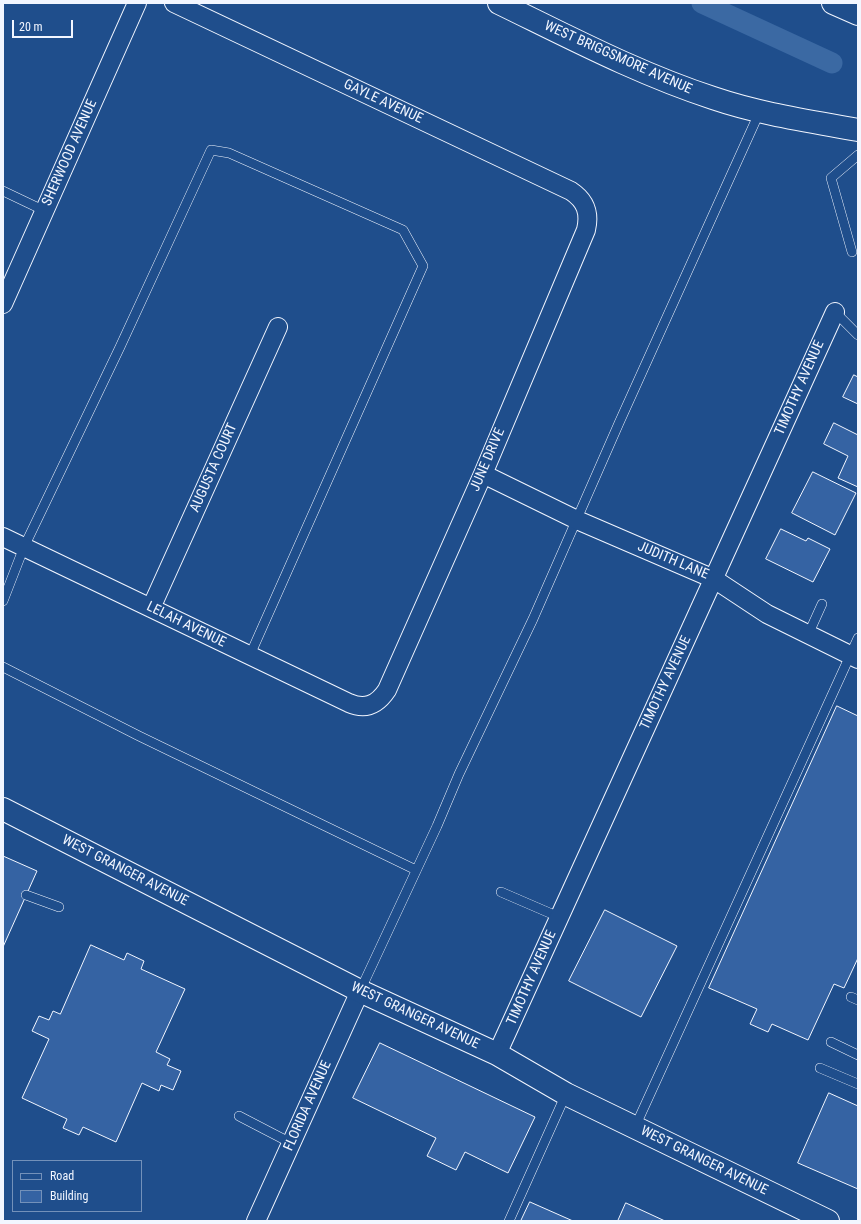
<!DOCTYPE html>
<html>
<head>
<meta charset="utf-8">
<style>
  body { margin:0 }
  #map { position:relative; width:861px; height:1224px; overflow:hidden; background:#1f4e8c; font-family:"Roboto Condensed",sans-serif }
  canvas { display:block }
  .frame { position:absolute; inset:0; border:4px solid #f2f6ff; pointer-events:none }
  .legend { position:absolute; left:12px; top:1160px; width:130px; height:52px; box-sizing:border-box; background:#1f4e8c; border:1px solid #7391ba; margin:0; padding:5px 7px; list-style:none; font-size:12px; color:#f2f6ff }
  .legend li { display:flex; align-items:center; gap:8px; height:20px }
  .legend b { width:20px; border:1px solid #7391ba }
  .scale { position:absolute; left:12px; top:20px; width:61px; height:18px; box-sizing:border-box; border:2px solid #f2f6ff; border-top:0; padding-left:5px; font-size:12px; line-height:14px; white-space:nowrap; color:#f2f6ff; -webkit-text-stroke:3px #1f4e8c; paint-order:stroke }
</style>
</head>
<body>
<div id="map">
<canvas width="861" height="1224"></canvas>
<div class="frame"></div>
<ul class="legend">
<li><b style="height:5px;background:#1f4e8c"></b>Road</li>
<li><b style="height:11px;background:#3563a3"></b>Building</li>
</ul>
<div class="scale">20 m</div>
</div>
<script>
const ctx = document.querySelector('canvas').getContext('2d');
ctx.lineJoin = 'round';
function trace(path, color, width, dash) { ctx.strokeStyle = color; ctx.lineWidth = width; ctx.lineCap = dash ? 'butt' : 'round'; ctx.setLineDash(dash || []); ctx.stroke(path); }
function fill(path, color) { ctx.fillStyle = color; ctx.fill(path, 'evenodd'); }
function drawText(font, color, halo, rows, align = 'center') {
  ctx.font = font + ' "Roboto Condensed",sans-serif'; ctx.lineWidth = 3; ctx.setLineDash([]); ctx.textBaseline = 'middle'; ctx.strokeStyle = halo; ctx.fillStyle = color; for (const [text, x, y, turn = 0] of rows) {
    ctx.save(); ctx.translate(x, y); ctx.rotate((+turn || 0) * Math.PI / 180); ctx.textAlign = isNaN(turn) ? turn : align; if (halo) ctx.strokeText(text, 0, 0); ctx.fillText(text, 0, 0); ctx.restore();
  }
}
const canal = new Path2D(`
  M702,3l130,60`);
const building = new Path2D(`
  M854,375l4,2v27l-15,-7z
  M834,423l24,12v52l-20,-9 10,-22 -24,-12z
  M813,472l43,21 -21,42 -43,-22z
  M781,529l25,12 2,-3 22,11 -17,33 -47,-23z
  M837,706l21,10v242l-14,30 -10,-4 -26,56 -36,-16 -4,8 -18,-8 7,-15 -48,-21z
  M3,856l34,15 -34,76z
  M605,910l72,36 -36,71 -72,-36z
  M91,945l33,15 3,-7 17,8 -3,8 44,20 -29,63 14,7 -3,6 14,6 -8,19 -12,-5 -2,6 -17,-8 -26,59 -33,-15 -4,8 -16,-7 4,-9 -45,-21 27,-59 -17,-8 7,-15 10,4 4,-9 7,3z
  M380,1043l155,74 -27,56 -43,-21 -9,18 -29,-14 9,-18 -83,-40z
  M829,1093l29,13v83l-60,-26z
  M530,1202l43,19h-52z
  M626,1203l39,18h-47z`);
const lane = new Path2D(`
  M3,191l42,20
  M852,252l-21,-74 27,-23
  M835,312l23,23
  M3,601l21,-54 96,-200 91,-197 18,3 174,77 20,36 -173,389
  M808,635l14,-31
  M3,667l136,69 277,134
  M501,892l58,25
  M26,895l33,12
  M360,991l77,-165 22,-52 74,-155 86,-196 141,-312
  M851,997l7,3
  M831,1042l27,13
  M820,1068l38,16
  M239,1116l52,27
  M635,1127l223,-489
  M509,1221l57,-127`);
const street = new Path2D(`
  M3,304l134,-301
  M483,474l94,46 137,59 53,35 91,45
  M3,537l346,166c16,7 28,2 38,-13l96,-216 103,-244c4,-17 0,-29 -15,-39l-397,-188
  M151,608l127,-281
  M497,1054l338,-742
  M256,1221l104,-230`);
const secondary = new Path2D(`
  M3,809l357,182 137,63 69,40 262,127`);
const primary = new Path2D(`
  M499,3c70,34 140,71 214,95 47,16 96,23 145,32
  M833,3l25,11`);
const streetNames = [
  ["WEST BRIGGSMORE AVENUE",618,58,24],
  ["GAYLE AVENUE",383,102,25],
  ["SHERWOOD AVENUE",70,153,-66],
  ["TIMOTHY AVENUE",800,388,-66],
  ["JUNE DRIVE",488,460,-67],
  ["AUGUSTA COURT",214,468,-66],
  ["JUDITH LANE",673,561,23],
  ["LELAH AVENUE",186,625,26],
  ["TIMOTHY AVENUE",666,683,-65],
  ["WEST GRANGER AVENUE",125,871,27],
  ["TIMOTHY AVENUE",532,978,-66],
  ["WEST GRANGER AVENUE",415,1016,25],
  ["FLORIDA AVENUE",308,1106,-66],
  ["WEST GRANGER AVENUE",704,1161,26]
];
trace(canal, '#3b69a3', 21);
fill(building, '#3563a3');
trace(building, '#f2f6ff', 1);
trace(lane, '#f2f6ff', 10);
trace(street, '#f2f6ff', 20);
trace(secondary, '#f2f6ff', 24);
trace(primary, '#f2f6ff', 24);
trace(lane, '#1f4e8c', 9);
trace(street, '#1f4e8c', 18);
trace(secondary, '#1f4e8c', 22);
trace(primary, '#1f4e8c', 22);
drawText('14px', '#f2f6ff', '#1f4e8c', streetNames);
</script>
</body>
</html>
